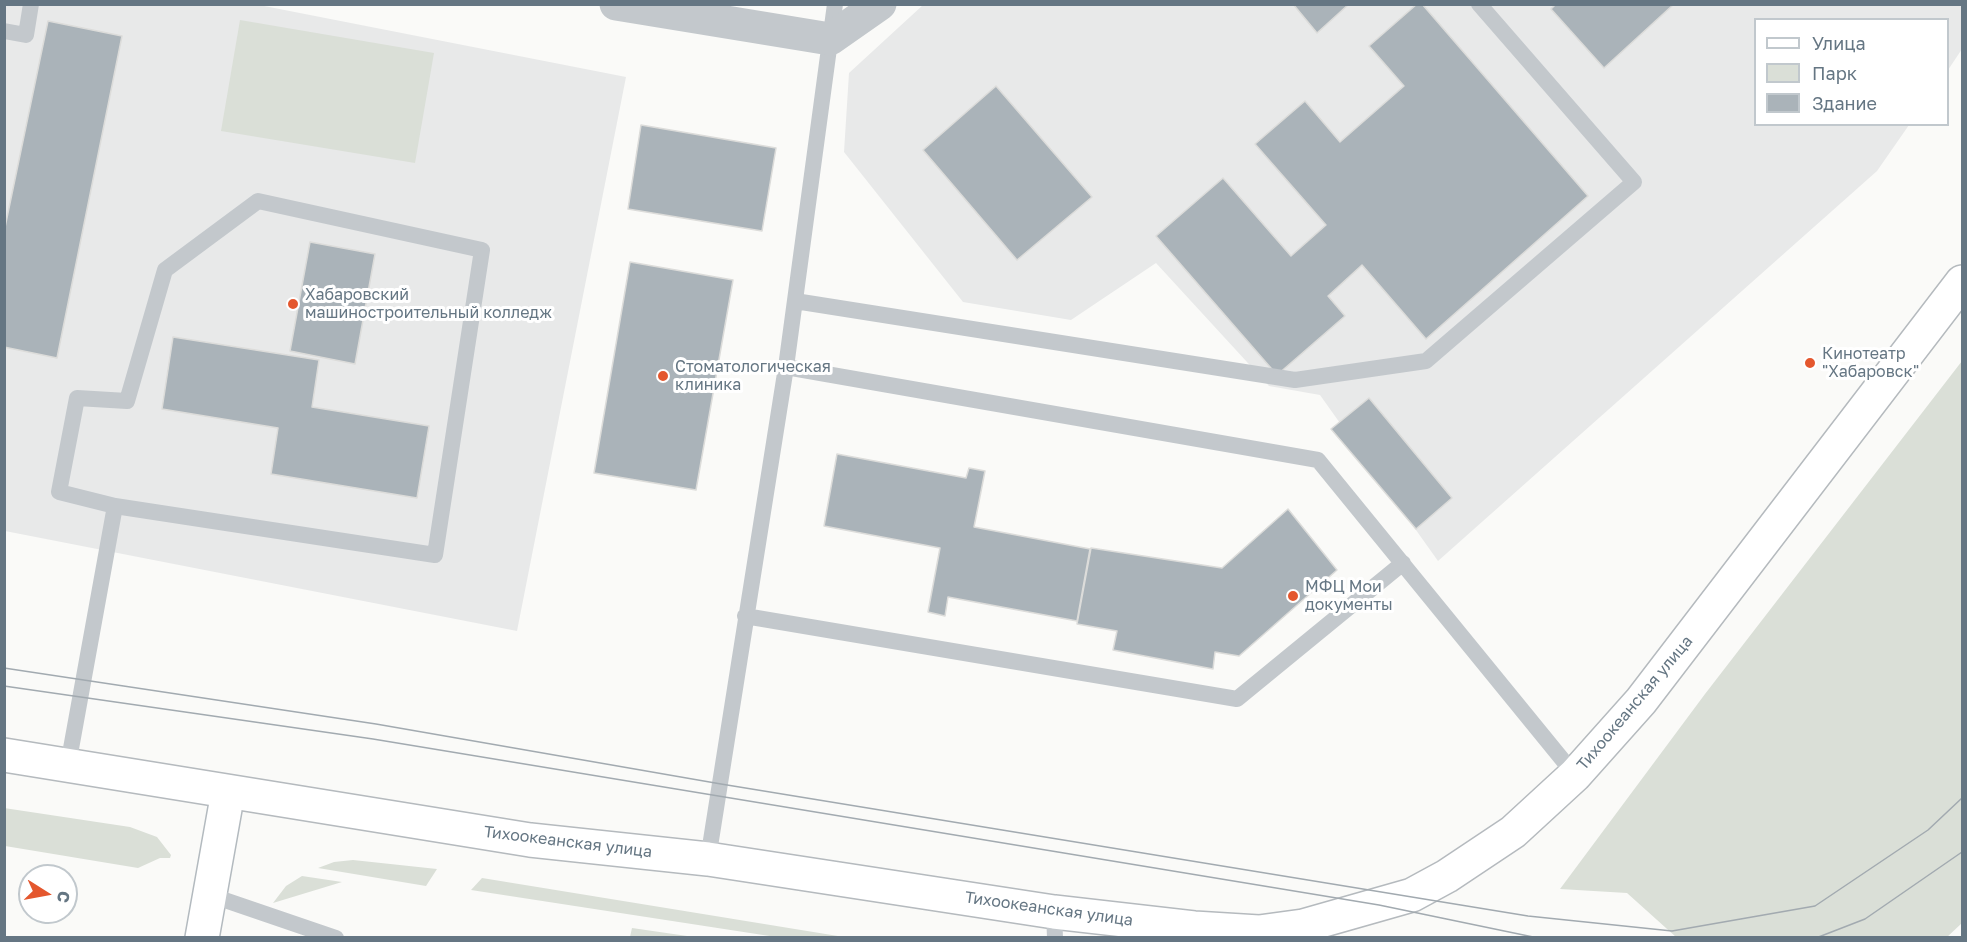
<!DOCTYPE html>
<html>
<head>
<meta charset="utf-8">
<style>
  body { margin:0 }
  #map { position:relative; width:1967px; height:942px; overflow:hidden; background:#fafaf8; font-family:"Golos Text",sans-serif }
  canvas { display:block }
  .frame { position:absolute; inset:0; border:6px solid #657683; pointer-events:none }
  .legend { position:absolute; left:1754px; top:18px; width:195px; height:108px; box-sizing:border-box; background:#fff; border:2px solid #c1c8cd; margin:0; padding:8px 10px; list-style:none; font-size:18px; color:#657683 }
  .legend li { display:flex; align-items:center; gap:12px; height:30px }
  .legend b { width:30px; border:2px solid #c1c8cd }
  .north { position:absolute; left:18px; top:864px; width:60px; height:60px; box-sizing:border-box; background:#fff; border:2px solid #c1c8cd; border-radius:50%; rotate:101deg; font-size:16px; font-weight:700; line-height:24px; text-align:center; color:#657683 }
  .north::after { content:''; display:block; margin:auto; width:21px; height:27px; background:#e4572e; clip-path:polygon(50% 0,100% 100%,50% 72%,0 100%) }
</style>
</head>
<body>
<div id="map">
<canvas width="1967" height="942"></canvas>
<div class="frame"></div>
<ul class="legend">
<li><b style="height:8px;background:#fff"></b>Улица</li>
<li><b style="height:16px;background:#dadfd7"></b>Парк</li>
<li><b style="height:16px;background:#aab3b9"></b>Здание</li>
</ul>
<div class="north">С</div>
</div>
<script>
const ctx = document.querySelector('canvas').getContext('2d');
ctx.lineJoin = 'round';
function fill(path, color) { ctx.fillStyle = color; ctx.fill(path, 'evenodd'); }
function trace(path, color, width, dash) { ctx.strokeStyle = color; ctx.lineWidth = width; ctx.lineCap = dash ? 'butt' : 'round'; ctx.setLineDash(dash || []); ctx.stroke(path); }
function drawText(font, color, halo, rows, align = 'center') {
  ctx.font = font + ' "Golos Text",sans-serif'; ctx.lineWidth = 6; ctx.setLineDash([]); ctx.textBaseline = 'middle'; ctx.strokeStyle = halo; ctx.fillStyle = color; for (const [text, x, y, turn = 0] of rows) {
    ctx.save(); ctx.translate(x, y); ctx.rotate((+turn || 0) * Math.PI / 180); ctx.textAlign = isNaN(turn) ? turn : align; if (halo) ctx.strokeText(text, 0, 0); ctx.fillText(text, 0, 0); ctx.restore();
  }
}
const built = new Path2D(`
  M4,5h255l367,72 -109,554 -512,-100z
  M923,5h1039v44l-14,21v-50h-192v104l153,1 -32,46 -439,390 -118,-166 -51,-9 -113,-123 -85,57 -108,-18 -119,-150 5,-79z`);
const green = new Path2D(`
  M240,20l194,33 -19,110 -194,-32z
  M1962,361v562l-16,15 -270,-1 -49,-44 -67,-4 145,-195z
  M4,808l126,19 27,10 14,18 -1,3h-10l-22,10 -133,-22z
  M353,860l84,9 -11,17 -108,-18 16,-6z
  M302,876l40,6 -69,21 13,-17z
  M482,878l362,59h-68l-305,-47z
  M632,928l62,9h-64z`);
const building = new Path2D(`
  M1293,4h56l-32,29z
  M1417,4h5l166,192 -162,143 -64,-74 -34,31 17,20 -68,59 -121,-139 67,-58 68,78 35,-31 -71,-81 50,-43 35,41 64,-56 -35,-40z
  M1556,4h118l-70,64 -53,-59z
  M48,21l74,15 -65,322 -53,-11v-115z
  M996,86l96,111 -75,63 -94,-110z
  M641,125l135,23 -14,83 -134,-22z
  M310,242l65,12 -20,110 -65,-13z
  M630,262l103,18 -37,210 -102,-17z
  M173,337l146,23 -7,47 117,19 -12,72 -146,-24 7,-46 -116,-19z
  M1369,398l83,100 -36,31 -85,-100z
  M837,454l129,24 3,-10 16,3 -11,56 116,22 -13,72 -129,-24 -3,19 -17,-4 12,-64 -116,-22z
  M1288,509l49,61 -98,86 -24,-4 -2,17 -100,-19 4,-19 -40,-7 14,-76 131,20z`);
const service = new Path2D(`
  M4,31l22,4 5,-31
  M795,301l500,79 131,-19 208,-179 -155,-178
  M786,367l532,93 257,315
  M745,616l492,83 166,-136
  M68,765l47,-259 320,49 47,-305 -224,-49 -93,69 -38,131 -50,-3 -18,94 56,14
  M708,859l78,-492 49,-363
  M210,895l126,43
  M1054,912l1,26`);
const minor = new Path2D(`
  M616,4l214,35 50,-35`);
const secondary = new Path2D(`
  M202,938l26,-146`);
const primary = new Path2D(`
  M4,755l526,85 178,19 346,53 140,16 65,4 44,-6 109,-31 35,-19 66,-44 62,-57 66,-74 321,-419`);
const tram = new Path2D(`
  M4,668l372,56 345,60 807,132 144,15 143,-25 113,-76 34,-32
  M4,686l369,53 1006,166 159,33
  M1816,938l49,-19 97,-67`);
const markers = [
  [293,304,6,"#e4572e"],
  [1810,363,6,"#e4572e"],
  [663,376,6,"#e4572e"],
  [1293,596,6,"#e4572e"]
];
const poiNames = [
  ["Хабаровский",305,295],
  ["машиностроительный колледж",305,313],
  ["Кинотеатр",1822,354],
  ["\"Хабаровск\"",1822,372],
  ["Стоматологическая",675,367],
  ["клиника",675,385],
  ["МФЦ Мои",1305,587],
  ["документы",1305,605]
];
const streetNames = [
  ["Тихоокеанская улица",1635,703,-50],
  ["Тихоокеанская улица",568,842,7],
  ["Тихоокеанская улица",1049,909,8]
];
fill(built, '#e8e9e9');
fill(green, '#dadfd7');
fill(building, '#aab3b9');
trace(building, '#dcdcda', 1.5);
trace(secondary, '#b3babf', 36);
trace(primary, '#b5babe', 36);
trace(service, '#c3c8cc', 16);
trace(minor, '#c3c8cc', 33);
trace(secondary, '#fff', 33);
trace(primary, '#fff', 33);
trace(tram, '#a2aab0', 1.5);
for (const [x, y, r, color] of markers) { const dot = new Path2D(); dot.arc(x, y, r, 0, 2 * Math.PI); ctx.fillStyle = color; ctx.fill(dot); trace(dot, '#fff', 2); }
drawText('16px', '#657683', '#fff', poiNames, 'left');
drawText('16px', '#657683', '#fff', streetNames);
</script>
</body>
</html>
